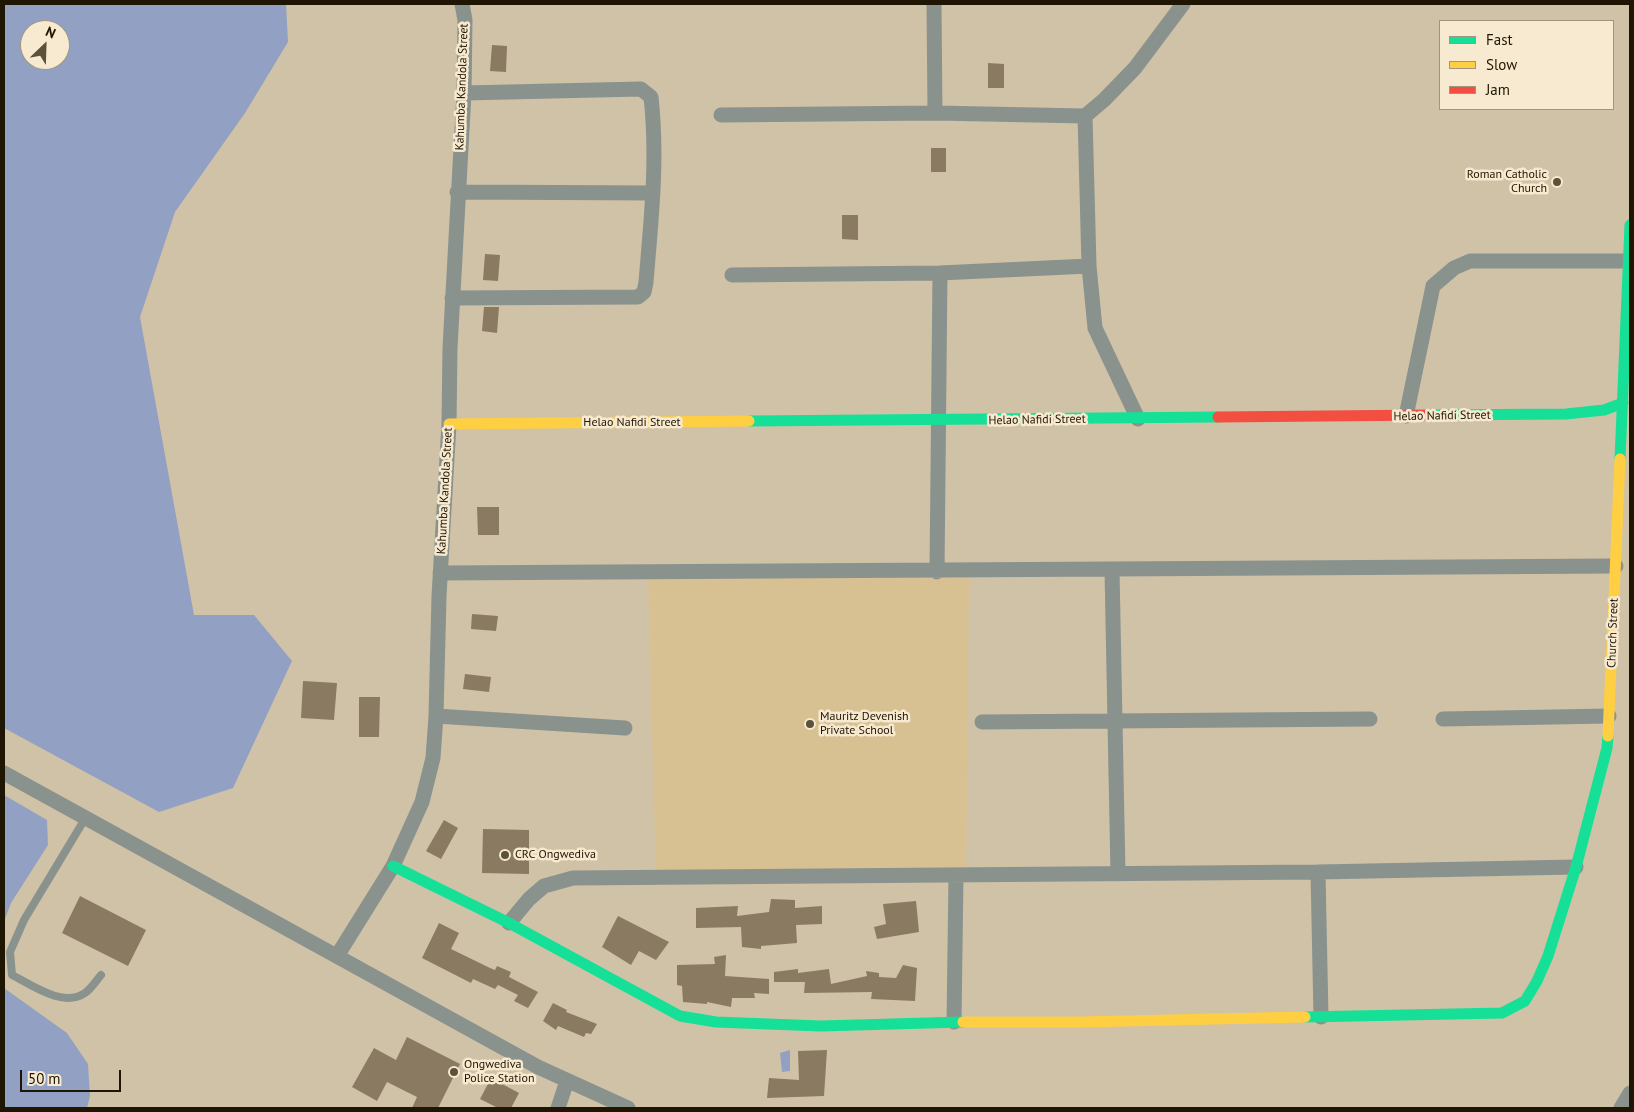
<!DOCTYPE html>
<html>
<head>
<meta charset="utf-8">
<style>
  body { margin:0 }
  #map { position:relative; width:1634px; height:1112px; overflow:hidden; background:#d0c2a6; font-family:"PT Sans",sans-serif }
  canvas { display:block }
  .frame { position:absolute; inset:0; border:5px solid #1e1502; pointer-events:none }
  .legend { position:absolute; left:1439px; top:20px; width:175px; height:90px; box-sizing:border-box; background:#f7ead0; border:1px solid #a0957e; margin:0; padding:6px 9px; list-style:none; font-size:15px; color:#1e1502 }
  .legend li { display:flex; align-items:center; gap:10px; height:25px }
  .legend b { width:25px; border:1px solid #a0957e }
  .north { position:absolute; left:20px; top:20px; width:50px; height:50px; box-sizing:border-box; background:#f7ead0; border:1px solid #a0957e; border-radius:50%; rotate:24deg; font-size:14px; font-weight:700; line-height:20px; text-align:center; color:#1e1502 }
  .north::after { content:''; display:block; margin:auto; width:18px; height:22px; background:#5c523b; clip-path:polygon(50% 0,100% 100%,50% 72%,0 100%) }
  .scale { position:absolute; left:20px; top:1070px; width:101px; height:22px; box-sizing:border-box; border:2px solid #1e1502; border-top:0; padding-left:6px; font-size:15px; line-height:18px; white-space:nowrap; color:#1e1502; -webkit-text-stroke:4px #f7ead0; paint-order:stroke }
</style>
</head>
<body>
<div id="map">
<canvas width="1634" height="1112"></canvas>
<div class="frame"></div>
<ul class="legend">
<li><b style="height:6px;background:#16e098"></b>Fast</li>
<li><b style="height:6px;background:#ffcf43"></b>Slow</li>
<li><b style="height:6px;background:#f24e42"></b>Jam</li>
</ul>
<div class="north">N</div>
<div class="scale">50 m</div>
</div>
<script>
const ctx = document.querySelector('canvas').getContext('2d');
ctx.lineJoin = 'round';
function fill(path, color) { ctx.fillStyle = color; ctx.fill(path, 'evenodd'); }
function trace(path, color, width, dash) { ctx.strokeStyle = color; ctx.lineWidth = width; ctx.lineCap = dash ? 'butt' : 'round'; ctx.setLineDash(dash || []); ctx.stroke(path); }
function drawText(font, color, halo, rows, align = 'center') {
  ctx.font = font + ' "PT Sans",sans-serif'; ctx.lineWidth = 5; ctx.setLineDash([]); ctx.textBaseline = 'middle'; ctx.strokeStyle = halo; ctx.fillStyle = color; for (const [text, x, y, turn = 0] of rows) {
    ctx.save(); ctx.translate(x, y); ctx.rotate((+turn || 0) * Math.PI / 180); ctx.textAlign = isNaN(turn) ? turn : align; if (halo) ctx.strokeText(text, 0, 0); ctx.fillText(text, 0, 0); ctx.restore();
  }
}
const built = new Path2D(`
  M969,571l-3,305 -310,2 -8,-305z`);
const water = new Path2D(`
  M4,4h282l2,38 -43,71 -70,99 -35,105 54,298h60l38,46 -59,127 -74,24 -155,-84zM30,30h30v30h-30z
  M4,795l43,25 1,25 -37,58 -7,19z
  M4,988l63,45 21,31 2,32 -3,12h-83z
  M790,1050v21l-8,1 -2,-19z`);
const building = new Path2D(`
  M492,45l15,1 -1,26 -16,-1z
  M988,63l16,1v24h-16z
  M931,148h15v24h-15z
  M842,215h16v25l-16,-1z
  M485,254l15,1 -2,26 -15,-1z
  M484,307h15l-2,26 -15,-2z
  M477,507h22v28h-21z
  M472,614l26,2 -2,15 -25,-2z
  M465,674l26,3 -2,15 -26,-3z
  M303,681l34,2 -3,37 -33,-2z
  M359,697h21l-1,40h-20z
  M444,820l14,8 -17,31 -15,-8z
  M483,829l46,1v44l-47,-1z
  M80,896l66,34 -18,36 -66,-33z
  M771,899l24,1v8l27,-2v18l-26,1 1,18 -36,3v3l-19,-2 -1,-20 -45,1v-20l42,-2 -1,10 32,-4z
  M916,901l3,31 -42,7 -3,-12 12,-3 -3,-20z
  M618,916l51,26 -13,18 -17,-9 -8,14 -29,-18z
  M439,923l20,10 -8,16 39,19 5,2 2,-4 14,6 -2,5 29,15 -10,16 -14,-7 4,-6 -20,-10 -3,4 -22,-10 -2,4 -49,-25z
  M726,955l-1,21 44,3v15l-15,-1 1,5h-23l-1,9 -24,-5v2l-24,-2 -1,-16 -5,-1v-20l38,-1 -1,-7z
  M903,965l14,3 -2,33 -44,-2 1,-7 -68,1 1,-11h-31v-10l24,-3v4l31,-4 2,15 36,-8 -1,-5 13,2v4l17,1z
  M553,1003l14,7 -1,2 31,12 -6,10 -5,-1 -2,4 -26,-11 -2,4 -13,-9z
  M407,1037l53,27 -22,44h-26l5,-11 -30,-15 -10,19 -25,-14 22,-39 22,12z
  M827,1050l-3,46 -57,2 2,-20 30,2 -1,-29z
  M491,1078l28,15 -8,15h-13l-18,-9z`);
const lane = new Path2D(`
  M86,817l-62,103 -14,32 2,23c20,10 51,33 73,18 6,-4 11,-12 16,-18`);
const street = new Path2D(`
  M935,113l150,3 19,-16 31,-32 48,-64
  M721,115l214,-2 -1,-109
  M457,192l196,1
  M1089,266l6,62 43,91
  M940,273l149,-7 -4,-150
  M732,275l208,-2 -3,299
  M452,298l186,-1 6,-5 2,-10c5,-61 12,-123 5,-185l-10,-8 -177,4
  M1406,416l27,-130 21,-18 16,-7h160
  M1112,570l6,304
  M440,573c392,-1 784,-4 1176,-7
  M436,716l189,12
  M1443,719l166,-3
  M982,722l388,-3
  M4,773l534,294 90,41
  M1318,872l3,145
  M509,923l20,-24 15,-13 29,-8 745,-6 258,-5
  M337,956l56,-90 29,-64 11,-44 3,-42 3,-120 10,-172 1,-76 14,-255 1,-73 -3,-16
  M954,1022l2,-146
  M558,1108l9,-27
  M1621,1108l9,-15`);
const fast = new Path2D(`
  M1430,415l136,-1 38,-4 19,-7
  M749,421l469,-4
  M1620,459l10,-234
  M393,866l116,57 171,93 36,6 105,4 142,-4
  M1305,1017l197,-4 23,-12 12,-20 11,-25 28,-89 31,-119 1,-12`);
const slow = new Path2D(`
  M449,424l300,-3
  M1608,736l12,-277
  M963,1022h118l224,-5`);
const jam = new Path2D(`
  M1218,417l212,-2`);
const markers = [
  [1557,182,5,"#5c523b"],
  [810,724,5,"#5c523b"],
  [505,855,5,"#5c523b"],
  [454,1072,5,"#5c523b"]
];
const streetNames = [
  ["Kahumba Kandola Street",462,87,-88],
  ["Helao Nafidi Street",1442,416,-1],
  ["Helao Nafidi Street",1037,420,-1],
  ["Helao Nafidi Street",632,423],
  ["Kahumba Kandola Street",445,491,-87],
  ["Church Street",1613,633,-88]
];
const poiNames = [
  ["Roman Catholic",1547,175,"right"],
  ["Church",1547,189,"right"],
  ["Mauritz Devenish",820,717],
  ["Private School",820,731],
  ["CRC Ongwediva",515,855],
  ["Ongwediva",464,1065],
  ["Police Station",464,1079]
];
fill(built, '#d7c193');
fill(water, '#92a1c3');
fill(building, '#8a7a61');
trace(lane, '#8a928e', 8);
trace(street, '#8a928e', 15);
trace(fast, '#16e098', 11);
trace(slow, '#ffcf43', 11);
trace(jam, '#f24e42', 11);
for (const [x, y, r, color] of markers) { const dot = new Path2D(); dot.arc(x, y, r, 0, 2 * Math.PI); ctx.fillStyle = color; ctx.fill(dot); trace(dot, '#f7ead0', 2); }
drawText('12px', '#1e1502', '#f7ead0', streetNames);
drawText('12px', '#1e1502', '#f7ead0', poiNames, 'left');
</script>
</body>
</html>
